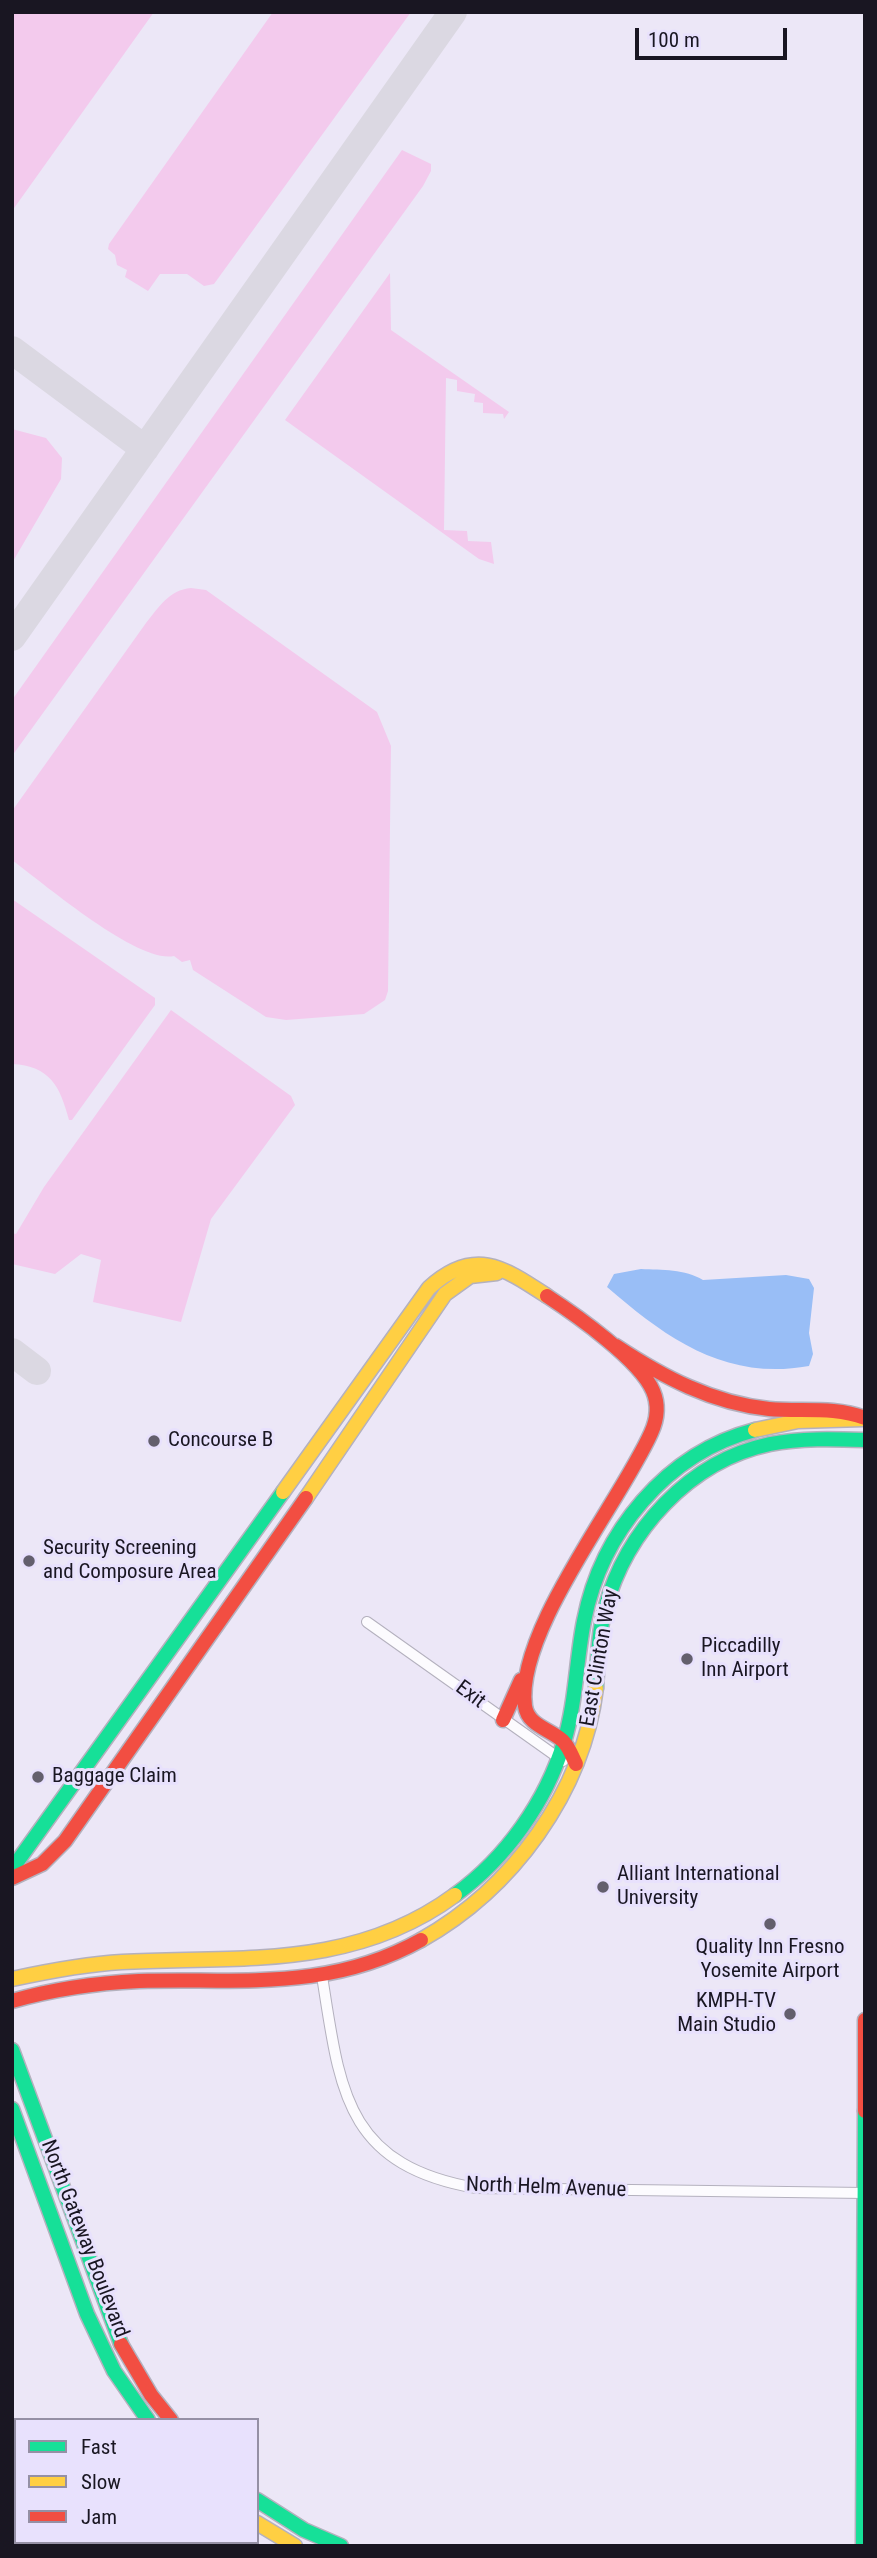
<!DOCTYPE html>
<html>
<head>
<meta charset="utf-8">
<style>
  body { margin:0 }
  #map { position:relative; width:877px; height:2558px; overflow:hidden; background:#ece7f7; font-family:"Roboto Condensed",sans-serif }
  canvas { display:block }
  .frame { position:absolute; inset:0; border:14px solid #191622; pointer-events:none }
  .legend { position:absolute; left:14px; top:2418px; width:245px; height:126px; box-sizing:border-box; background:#e8e1fd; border:2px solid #9590a5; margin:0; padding:9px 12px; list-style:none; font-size:21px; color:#191622 }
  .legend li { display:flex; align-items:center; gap:14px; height:35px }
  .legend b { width:35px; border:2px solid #9590a5 }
  .scale { position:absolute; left:635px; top:28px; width:152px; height:32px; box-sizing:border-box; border:4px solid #191622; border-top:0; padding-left:9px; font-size:21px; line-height:24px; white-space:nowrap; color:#191622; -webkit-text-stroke:5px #e8e1fd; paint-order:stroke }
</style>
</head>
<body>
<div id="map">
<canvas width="877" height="2558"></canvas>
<div class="frame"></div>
<ul class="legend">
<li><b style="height:9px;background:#16e098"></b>Fast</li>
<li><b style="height:9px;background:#ffcf43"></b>Slow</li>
<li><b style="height:9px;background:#f24e42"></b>Jam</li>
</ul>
<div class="scale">100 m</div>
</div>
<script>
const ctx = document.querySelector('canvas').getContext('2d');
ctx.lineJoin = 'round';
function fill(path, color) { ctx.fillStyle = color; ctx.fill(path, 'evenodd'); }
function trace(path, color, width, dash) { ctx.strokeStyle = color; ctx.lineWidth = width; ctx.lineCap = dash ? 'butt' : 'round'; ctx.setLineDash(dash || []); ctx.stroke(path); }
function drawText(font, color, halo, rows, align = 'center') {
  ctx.font = font + ' "Roboto Condensed",sans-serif'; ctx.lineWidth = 6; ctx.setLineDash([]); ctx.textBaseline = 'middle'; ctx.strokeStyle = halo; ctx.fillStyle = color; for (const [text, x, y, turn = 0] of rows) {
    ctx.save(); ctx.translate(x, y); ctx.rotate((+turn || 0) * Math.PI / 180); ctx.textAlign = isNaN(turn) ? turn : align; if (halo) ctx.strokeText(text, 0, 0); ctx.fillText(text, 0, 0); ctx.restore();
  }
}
const green = new Path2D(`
  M12,12h142l-142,199z
  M273,12h138l-197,272 -10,2 -17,-12h-27l-12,17 -23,-14 2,-7 -10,-5 -2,-10 -7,-6 1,-5z
  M402,150l29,14v7l-8,15 -411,570v-56z
  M390,273l1,57 118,82 -5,7 -1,-5 -20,-1v-10l-9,-1 1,-8 -18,-3v-11l-11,-2 -2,152 23,1 1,10 23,1 3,22 -15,-5 -194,-139z
  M12,429l34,9 16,20 -1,21 -49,84z
  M191,588l15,2 171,122 14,34 -3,245 -3,9 -21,14 -78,6 -20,-3 -73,-47 -3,-10 -8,2 -8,-6c-36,8 -131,-73 -162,-96v-49l134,-188c13,-16 23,-33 45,-35z
  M12,899l143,99v7l-83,115h-3c-9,-34 -19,-54 -57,-56z
  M171,1010l120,86 4,9 -84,114 -30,103 -88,-20 8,-42 -20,-6 -26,20 -43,-10v-31l4,1 28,-47z`);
const water = new Path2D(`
  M641,1269c21,1 44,0 62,11l83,-5 23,4 5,9 -5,45 4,21 -4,12c-83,15 -142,-27 -202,-79l7,-13z`);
const taxiway = new Path2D(`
  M12,350l133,99
  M12,637l441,-625
  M12,1352l25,19`);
const street = new Path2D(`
  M367,1622l196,139
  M322,1976c18,113 22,189 154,212l389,5`);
const fast = new Path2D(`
  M596,1688c2,-26 2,-54 9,-79 21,-78 84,-148 165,-165 31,-6 63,-5 95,-4
  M12,1869l271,-377
  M455,1895c51,-37 91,-93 109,-153 12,-39 12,-81 20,-121 17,-88 82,-168 171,-191
  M12,2050l109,294
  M12,2109l75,205 27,57 34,49
  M257,2500l47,30 37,16
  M863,2546l2,-435`);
const slow = new Path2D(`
  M755,1430l43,-9 65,-2
  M283,1492l146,-204c45,-41 74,-21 118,8
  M306,1498l139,-204 25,-18 27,-3
  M421,1940c91,-51 162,-147 175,-252
  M12,1979c37,-8 73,-15 110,-17 119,-6 231,8 333,-67
  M257,2523l38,23`);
const jam = new Path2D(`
  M547,1296c29,19 93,64 106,95 6,14 4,29 -2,42 -30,68 -136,199 -126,273 3,20 25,23 38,35 6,6 9,15 13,23
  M616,1346c47,31 96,57 153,63 33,3 64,-3 96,9
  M503,1720l18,-40
  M12,1878l30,-14 23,-23 241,-343
  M12,2001c42,-12 83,-18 127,-20 100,-3 189,11 282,-41
  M865,2111v-91
  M121,2344l30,51 20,25`);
const markers = [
  [154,1441,7,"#635f6d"],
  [29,1561,7,"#635f6d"],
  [687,1659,7,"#635f6d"],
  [38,1777,7,"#635f6d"],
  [603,1887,7,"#635f6d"],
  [770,1924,7,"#635f6d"],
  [790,2014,7,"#635f6d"]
];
const poiNames = [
  ["Concourse B",168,1441],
  ["Security Screening",43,1549],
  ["and Composure Area",43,1573],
  ["Piccadilly",701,1647],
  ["Inn Airport",701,1671],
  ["Baggage Claim",52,1777],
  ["Alliant International",617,1875],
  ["University",617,1899],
  ["Quality Inn Fresno",770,1948,"center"],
  ["Yosemite Airport",770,1972,"center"],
  ["KMPH-TV",776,2002,"right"],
  ["Main Studio",776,2026,"right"]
];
const streetNames = [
  ["East Clinton Way",600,1658,-80],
  ["Exit",470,1695,37],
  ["North Helm Avenue",546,2188,2],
  ["North Gateway Boulevard",84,2239,69]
];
fill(green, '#f3caed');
fill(water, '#99bef6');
trace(taxiway, '#dbd8e2', 28);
trace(street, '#b4b1be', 12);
trace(fast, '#b4b1be', 17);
trace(slow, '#b4b1be', 17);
trace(jam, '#b4b1be', 17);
trace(street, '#fcfbfe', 10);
trace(fast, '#16e098', 14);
trace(slow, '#ffcf43', 14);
trace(jam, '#f24e42', 14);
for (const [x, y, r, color] of markers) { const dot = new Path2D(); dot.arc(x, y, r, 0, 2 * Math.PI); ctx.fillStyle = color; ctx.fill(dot); trace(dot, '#e8e1fd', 2.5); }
drawText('21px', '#191622', '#e8e1fd', poiNames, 'left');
drawText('21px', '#191622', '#e8e1fd', streetNames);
</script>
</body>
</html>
